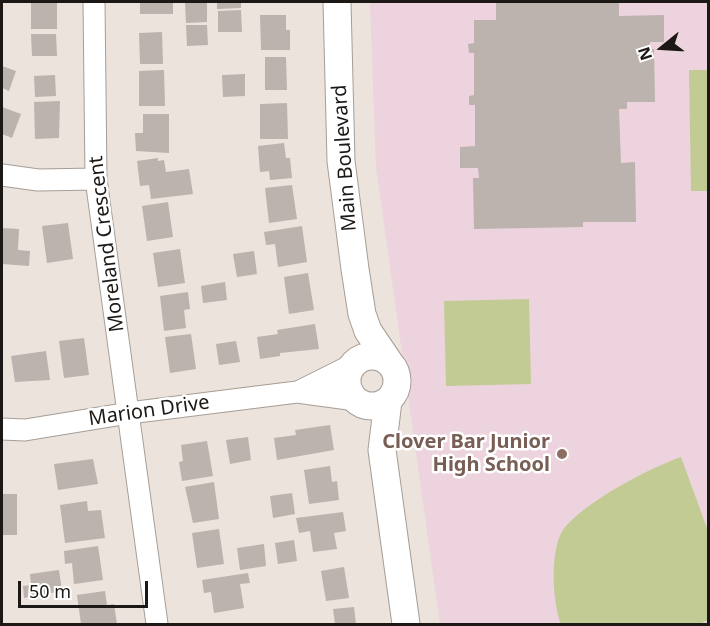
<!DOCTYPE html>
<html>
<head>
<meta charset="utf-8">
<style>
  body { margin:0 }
  #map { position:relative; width:710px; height:626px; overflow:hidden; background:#ebe3dc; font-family:"Noto Sans",sans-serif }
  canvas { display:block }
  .frame { position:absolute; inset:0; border:3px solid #1b1815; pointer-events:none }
  .north { position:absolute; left:632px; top:18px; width:60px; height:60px; -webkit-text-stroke:4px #fff; paint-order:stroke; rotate:252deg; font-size:16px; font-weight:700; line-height:24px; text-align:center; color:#1b1815 }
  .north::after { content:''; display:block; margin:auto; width:21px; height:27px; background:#1b1815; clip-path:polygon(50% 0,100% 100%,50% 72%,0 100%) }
  .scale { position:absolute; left:18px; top:581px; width:130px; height:27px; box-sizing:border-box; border:3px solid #1b1815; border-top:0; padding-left:8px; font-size:18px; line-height:21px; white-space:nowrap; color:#1b1815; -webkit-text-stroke:4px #fff; paint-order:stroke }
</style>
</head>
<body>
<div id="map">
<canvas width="710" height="626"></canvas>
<div class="frame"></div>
<div class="north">N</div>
<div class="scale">50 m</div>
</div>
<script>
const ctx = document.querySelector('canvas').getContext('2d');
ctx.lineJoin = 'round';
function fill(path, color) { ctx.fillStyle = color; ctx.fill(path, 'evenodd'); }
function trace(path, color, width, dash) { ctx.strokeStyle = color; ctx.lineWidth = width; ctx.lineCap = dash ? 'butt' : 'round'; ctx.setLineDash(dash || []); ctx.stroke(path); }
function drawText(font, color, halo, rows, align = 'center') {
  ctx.font = font + ' "Noto Sans",sans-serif'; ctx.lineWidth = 5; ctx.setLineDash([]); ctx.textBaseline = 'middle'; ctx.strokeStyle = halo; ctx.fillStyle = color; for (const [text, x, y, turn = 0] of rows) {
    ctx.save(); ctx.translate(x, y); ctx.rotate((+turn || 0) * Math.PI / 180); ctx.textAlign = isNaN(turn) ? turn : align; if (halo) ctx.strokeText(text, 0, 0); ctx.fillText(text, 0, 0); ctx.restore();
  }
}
const education = new Path2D(`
  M370,2h338v622h-268l-64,-457z`);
const green = new Path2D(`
  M689,70h19v121h-17z
  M529,299l2,85 -85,2 -2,-85z
  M681,457l27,74v89l-8,4h-139c-9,-22 -12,-80 5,-98 26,-28 80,-56 115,-69z`);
const building = new Path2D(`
  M31,2h26v27h-26z
  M140,2h33v12h-33z
  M185,2h22v20l-21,1z
  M217,2h24v6l-24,1z
  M496,2h123v14l45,-1v27h-14v7h4l1,53h-28v7h-8l2,54 14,-1 1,60h-53v5l-109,2 -1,-51h6l-1,-10h-18v-21l15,-1v-41h-6v-9l5,-1v-42h-5l-1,-9 6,-1v-23h22z
  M241,10l1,22h-24v-21z
  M260,15h26v15h4v20h-29z
  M186,25h21l1,20 -21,1z
  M162,32l1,32h-23l-1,-31z
  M31,34h25l1,22h-25z
  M265,57h21l1,33h-22z
  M2,66l14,5 -7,20 -7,-3z
  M164,70l1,36h-26v-35z
  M245,74v22l-22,1 -1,-22z
  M55,75l1,21 -21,1 -1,-21z
  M60,101l-1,37 -24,1 -1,-37z
  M287,103l1,36h-28v-35z
  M2,107l19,7 -9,24 -10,-4z
  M143,114h26v39l-33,-2 -1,-18h8z
  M284,143l2,15h4l2,20 -22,2 -1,-9 -9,1 -2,-26z
  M158,158v3l6,-1 2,12 23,-3 4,25 -42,5 -2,-14 -9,1 -3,-25z
  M292,185l5,34 -28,4 -4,-35z
  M168,202l5,35 -26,4 -5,-35z
  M68,223l5,36 -26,4 -5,-37z
  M302,226l5,36 -29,5 -3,-23 -9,1 -2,-13z
  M2,228l17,1 -1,21 12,1 -1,15 -27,-2z
  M180,249l5,34 -27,4 -5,-34z
  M254,251l3,23 -20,3 -4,-23z
  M308,273l6,37 -25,4 -5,-37z
  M225,282l2,18 -24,3 -2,-17z
  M188,292l2,17 -6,1 2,18 -22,3 -4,-35z
  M315,324l4,25 -39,4v3l-20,3 -3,-22 21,-3 -1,-4z
  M191,334l5,35 -26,4 -5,-36z
  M84,338l5,37 -25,3 -5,-37z
  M236,341l4,21 -21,3 -3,-21z
  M46,351l4,29 -35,2 -4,-26z
  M330,425l4,25 -57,10 -3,-22 22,-3 -1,-5z
  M248,437l3,23 -21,4 -4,-24z
  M207,441l6,35 -31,5 -3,-19 4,-1 -2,-16z
  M93,459l5,25 -40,6 -4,-26z
  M330,466l2,16 5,-1 2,19 -30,4 -5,-34z
  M214,482l5,37 -26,4 -8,-36z
  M292,493l3,21 -22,4 -3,-22z
  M2,494h15v41h-15z
  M87,501l1,10 13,-1 4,28 -40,5 -5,-38z
  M343,512l3,19 -12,2 3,16 -24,3 -3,-21 -11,2 -3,-15z
  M219,529l5,35 -27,4 -5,-35z
  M294,540l3,21 -19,3 -3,-21z
  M264,544l2,22 -26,4 -3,-22z
  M98,546l5,34 -29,4 -2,-21 -7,1 -1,-13z
  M344,567l5,31 -23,3 -5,-30z
  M59,570l3,21 -38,7 -1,-12 8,-1 -1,-11z
  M248,573l2,10 -10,1 4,24 -30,5 -3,-21 -7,1 -2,-13z
  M105,591l2,14 7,-1 3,20h-36l-4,-29z
  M354,607l2,17h-21l-2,-15z`);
const minor = new Path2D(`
  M94,2l2,177 61,445
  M2,175l36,5 58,-1
  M300,391l54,-27
  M2,429l23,1 104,-17 168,-21 59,8`);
const tertiary = new Path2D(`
  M337,2l4,159 14,108 7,45 6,17 21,31
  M347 381a25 25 0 1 1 50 0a25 25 0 1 1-50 0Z
  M388,401l-6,49 24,174`);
const markers = [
  [562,454,6,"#8d6e63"]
];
const streetNames = [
  ["Main Boulevard",345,158,-94],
  ["Moreland Crescent",107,244,-97],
  ["Marion Drive",149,411,-8]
];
const educationNames = [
  ["Clover Bar Junior",550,442],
  ["High School",550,465]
];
fill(education, '#ecd3dd');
fill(green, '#c2cb93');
fill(building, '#bcb2ae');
trace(minor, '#a59d97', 23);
trace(tertiary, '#a59d97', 29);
trace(minor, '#fff', 21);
trace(tertiary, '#fff', 27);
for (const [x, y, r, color] of markers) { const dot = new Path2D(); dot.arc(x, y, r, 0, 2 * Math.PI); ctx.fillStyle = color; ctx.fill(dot); trace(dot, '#fff', 2); }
drawText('20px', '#1b1815', '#fff', streetNames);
drawText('bold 20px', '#785e54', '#fff', educationNames, 'right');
</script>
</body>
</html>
